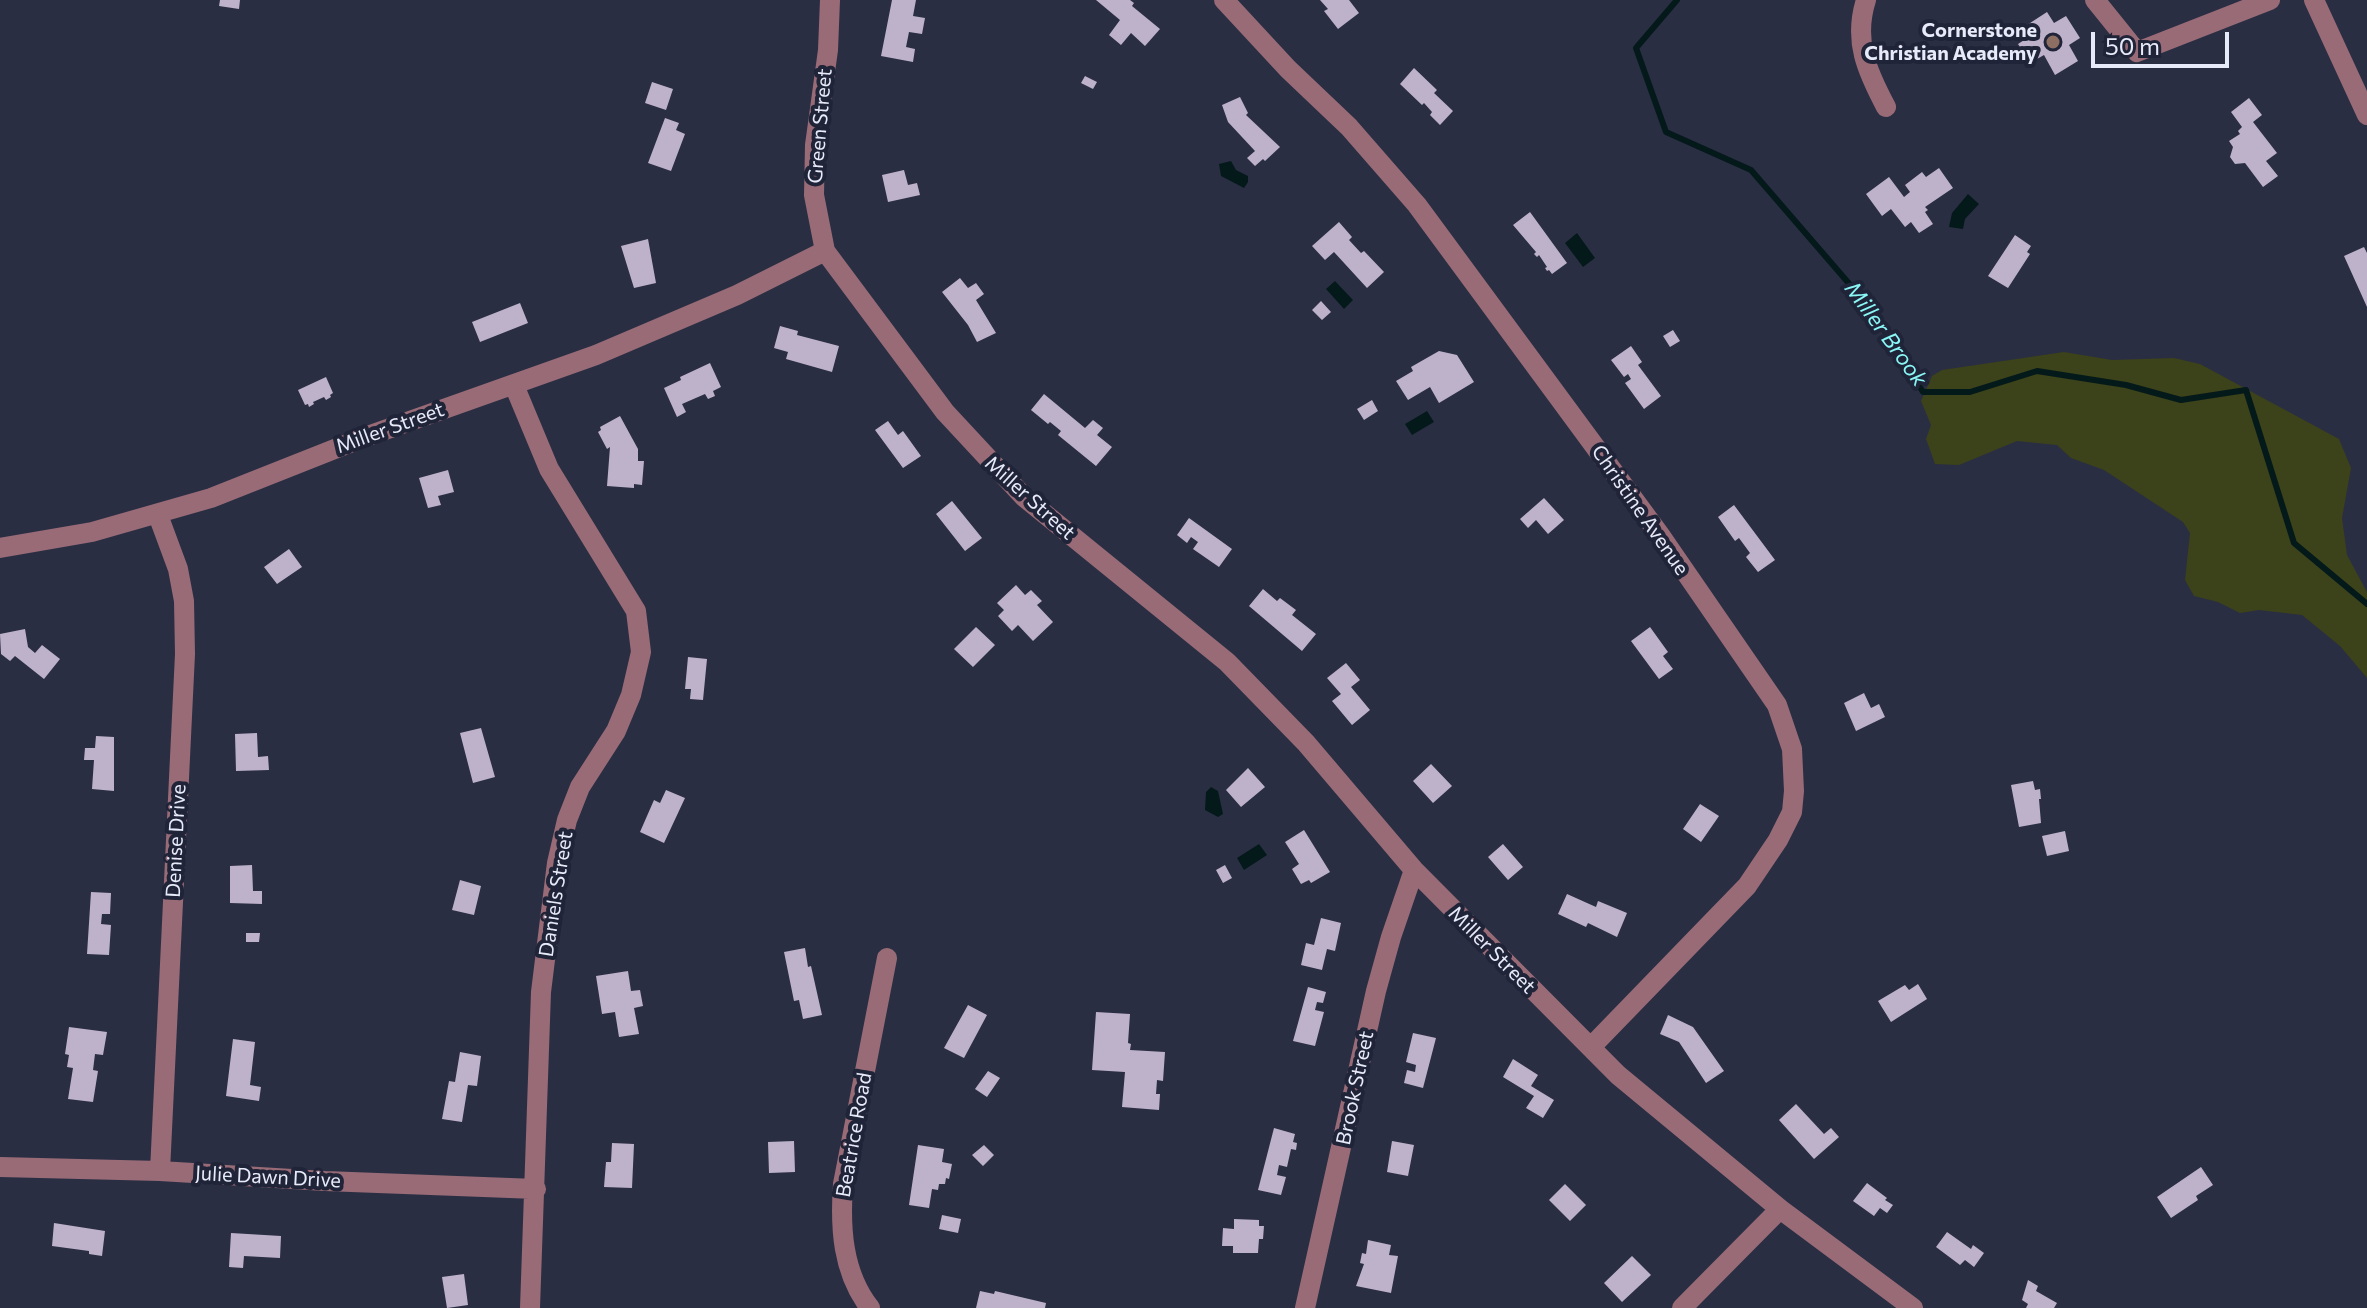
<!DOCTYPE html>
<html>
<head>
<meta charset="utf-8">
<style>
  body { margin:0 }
  #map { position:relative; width:2367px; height:1308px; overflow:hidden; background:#2a2e43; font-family:Commissioner,sans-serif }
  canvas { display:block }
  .scale { position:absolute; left:2091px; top:32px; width:138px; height:36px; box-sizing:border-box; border:4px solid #e7eaf8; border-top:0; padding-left:10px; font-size:24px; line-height:28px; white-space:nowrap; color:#e7eaf8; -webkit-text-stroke:6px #202438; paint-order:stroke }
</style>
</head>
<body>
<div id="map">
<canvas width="2367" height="1308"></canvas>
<div class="scale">50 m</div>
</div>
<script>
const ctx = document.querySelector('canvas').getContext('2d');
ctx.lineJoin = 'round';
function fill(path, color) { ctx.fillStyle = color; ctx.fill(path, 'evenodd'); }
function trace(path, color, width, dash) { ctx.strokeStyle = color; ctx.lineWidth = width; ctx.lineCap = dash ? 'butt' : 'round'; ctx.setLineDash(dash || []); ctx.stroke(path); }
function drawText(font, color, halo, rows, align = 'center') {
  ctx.font = font + ' Commissioner,sans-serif'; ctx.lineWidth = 8; ctx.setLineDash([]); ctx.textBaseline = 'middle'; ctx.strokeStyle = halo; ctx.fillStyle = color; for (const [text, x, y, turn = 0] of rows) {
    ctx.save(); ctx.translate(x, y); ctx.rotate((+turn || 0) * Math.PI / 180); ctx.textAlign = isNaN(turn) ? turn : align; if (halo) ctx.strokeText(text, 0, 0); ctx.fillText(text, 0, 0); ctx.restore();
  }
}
const green = new Path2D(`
  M2064,352l48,8 62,-2 26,6 139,75 12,29 -9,50 5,37 20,37v86l-27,-32 -38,-31 -43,-5 -19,3 -22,-11 -24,-6 -9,-16 5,-47 -7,-11 -79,-52 -33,-12 -14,-13 -40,-4 -58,24 -24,-1 -9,-25 5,-14 -10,-24 11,-25 10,-6z`);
const water = new Path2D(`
  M1231,161l5,9 12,6v6l-4,6 -23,-12 -2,-12z
  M1968,194l11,10 -14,15 -2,10 -14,-2 3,-14z
  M1577,233l18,25 -12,9 -18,-24z
  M1335,281l18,19 -9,9 -18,-20z
  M1427,411l7,11 -22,13 -7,-11z
  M1211,787l7,4 5,23 -5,3 -13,-7 1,-18z
  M1259,844l8,11 -23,15 -7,-12z`);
const stream = new Path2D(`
  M1677,0l-41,48 30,84 85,38 120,139 52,83h47l67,-21 89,14 55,15 65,-10 48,153 73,61`);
const building = new Path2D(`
  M220,0h20l-1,9 -20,-3z
  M892,0h24l-3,16 12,2 -3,16 -13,-2 -3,15 9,2 -2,13 -32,-6z
  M1096,0h34l4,3 -2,3 28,23 -15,17 -14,-13 -10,12 -12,-10 11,-15z
  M1320,0h29l10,13 -21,16 -14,-18 4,-2z
  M2047,12l7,11 12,-7 14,22 -11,7 9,16 -23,14 -11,-20 -14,8 -12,-19 14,-9 -5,-10z
  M1414,68l23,22 -3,3 19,18 -13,14 -10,-10 2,-3 -8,-9 -2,2 -22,-21z
  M1085,76l12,6 -4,7 -12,-6z
  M652,82l21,7 -7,21 -21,-7z
  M1240,97l8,16 -2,2 34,32 -15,14 -2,-2 -8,7 -8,-8 8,-7 -27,-29 -6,-17z
  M2249,98l13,17 -9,7 24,31 -11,8 12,15 -15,11 -18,-24 -10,1 -5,-7 3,-10 -4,-6 11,-7 -2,-3 4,-4 -11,-15z
  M665,118l14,5 -3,7 9,4 -14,37 -23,-8z
  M1939,168l14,20 -28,19 3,3 -3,2 8,12 -14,9 -8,-11 -6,5 -14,-18 -9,7 -16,-22 23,-17 15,20 6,-5 -5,-7 17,-13 4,5z
  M904,170l4,15 9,-2 3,12 -32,7 -6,-27z
  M1530,212l37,51 -15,11 -3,-4 -2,1 -2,-3 2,-1 -8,-12 -2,2 -3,-3 2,-2 -23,-27z
  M1339,222l13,15 -3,3 12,13 3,-2 20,21 -17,16 -33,-36 -9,8 -13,-14z
  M2015,235l16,11 -4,6 3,2 -22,34 -20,-12z
  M648,239l8,44 -22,5 -13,-42z
  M2364,247l3,6v54l-23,-51z
  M960,278l8,10 8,-5 8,11 -8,6 20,33 -19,9 -9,-17 -26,-33z
  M1321,301l10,11 -9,8 -10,-10z
  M520,303l8,20 -48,19 -8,-20z
  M780,326l18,5 -1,4 42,11 -7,26 -46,-13 2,-7 -14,-4z
  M1673,330l7,11 -10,6 -7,-11z
  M1631,346l11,16 -4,3 23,31 -17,13 -19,-26 6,-4 -3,-5 -4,3 -13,-17z
  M1439,351l18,4 17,27 -35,21 -9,-16 -22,13 -12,-19 17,-10 -2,-4z
  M710,363l11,24 -8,4 2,5 -7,3 -3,-5 -23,10 4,8 -9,5 -13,-29 17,-8 -1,-3z
  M326,377l7,16 -3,2 1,2 -5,3 -2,-3 -11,5 1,2 -5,3 -1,-3 -3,1 -7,-15z
  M1044,394l41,34 8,-8 10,8 -6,7 15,12 -16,19 -38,-31 3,-4 -11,-9 -2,2 -17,-14z
  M1372,400l6,11 -14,9 -7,-11z
  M620,416l18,33v12h6l-2,24 -8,-1v4l-27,-2 3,-39 -3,2 -9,-17 3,-2 -1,-3z
  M888,421l10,14 5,-4 18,25 -18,12 -28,-38z
  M448,470l6,22 -16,4 3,9 -13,3 -9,-30z
  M1544,498l20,22 -16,14 -12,-14 -8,8 -8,-9z
  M952,501l30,37 -17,13 -29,-37z
  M1734,505l41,55 -17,12 -12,-15 4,-4 -11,-15 -4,3 -17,-24z
  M1189,518l43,31 -13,18 -26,-18 5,-7 -7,-5 -4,6 -10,-8z
  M289,549l13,18 -25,17 -13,-17z
  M1016,585l9,10 6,-5 11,11 -5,4 16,17 -20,19 -15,-16 -6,6 -14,-15 6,-6 -7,-7z
  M1263,589l14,12 3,-3 16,12 -4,5 24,19 -14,17 -53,-45z
  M976,627l19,18 -22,22 -19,-18z
  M1650,627l18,25 -5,4 10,13 -14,10 -28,-38z
  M25,629l3,18 7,6 7,-8 18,14 -16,20 -29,-23 -5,5 -9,-7 -1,-20z
  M688,657l19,2 -4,41 -13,-1 1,-10h-6z
  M1346,663l14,17 -9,7 19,23 -18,15 -20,-24 9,-7 -14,-16z
  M1864,693l7,15 8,-4 6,13 -29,14 -12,-28z
  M481,728l14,49 -22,6 -13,-50z
  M257,733l1,24 10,-1 1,14 -33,1 -1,-37z
  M96,736l18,1v54l-22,-2 2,-29h-10l1,-12h10z
  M1431,764l21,22 -19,17 -20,-22z
  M1248,768l17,19 -24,20 -15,-17z
  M2033,781l2,9 5,-1 1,10h-2l2,24 -22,4 -8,-42z
  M666,790l19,8 -21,45 -24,-11 14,-32 6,3z
  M1700,804l19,12 -18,26 -18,-13z
  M1304,830l26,42 -19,11 -2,-3 -8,4 -9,-15 7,-5 -14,-22z
  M2065,831l4,20 -22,5 -5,-20z
  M1503,844l20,23 -15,13 -20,-23z
  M252,865l1,26h9v13l-32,-1v-37z
  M1225,865l7,13 -9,5 -7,-13z
  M460,880l21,6 -7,29 -22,-5z
  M91,892l20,1 -1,21h-8l-1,10 10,1 -2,30 -22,-1z
  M1567,894l29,13 2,-6 29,12 -10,24 -29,-14 -2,4 -28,-13z
  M1321,918l20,5 -6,28 -8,-2 -5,21 -21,-5 5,-22 8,2z
  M246,933h14l-1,9h-13z
  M805,948l3,19 3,-1 11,49 -19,4 -4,-19 -5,1 -10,-49z
  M628,971l3,20 9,-1 3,16 -9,2 5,26 -20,3 -4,-25 -13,2 -6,-38z
  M1918,984l9,15 -36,23 -13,-21 27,-16 4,5z
  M1308,987l18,5 -3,11 -6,-1 -2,8 9,2 -9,34 -22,-5z
  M968,1005l19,10 -23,43 -20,-10z
  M1096,1012l34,2 -2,29 3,1 -1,6 35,2 -2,29 -6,-1 -1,14h4l-1,16 -37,-3 3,-35 -33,-2z
  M1668,1015l25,12 31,44 -18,12 -27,-41 -19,-8z
  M69,1027l38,5 -4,23 -8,-1 -2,16 5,1 -5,31 -25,-3 5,-31 -6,-1 2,-12 -4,-1z
  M1413,1033l23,5 -13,50 -19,-5 3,-13 8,2 1,-7 -10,-3z
  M233,1039l22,3 -5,43 11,2 -2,14 -33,-5z
  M460,1052l21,4 -4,30 -9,-1 -6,37 -20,-3 7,-38 6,1z
  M1513,1059l25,16 -7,11 23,14 -11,18 -17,-10 8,-12 -31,-19z
  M988,1071l12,7 -13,19 -12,-8z
  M1796,1104l28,30 7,-6 8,9 -25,22 -35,-39z
  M1274,1128l21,6 -2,8 4,1 -1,7 -5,-1 -4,18 -8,-2 -2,10 9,2 -5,18 -23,-5z
  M794,1141l1,31 -26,1 -1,-31z
  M1392,1141l22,4 -6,31 -21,-4z
  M612,1143l22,1 -2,44 -28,-1 2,-25h5z
  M918,1145l26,4 -2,13 10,2 -3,15 -3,-1 -1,6h-6l-1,6 -6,-1 -3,19 -20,-3z
  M984,1145l10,10 -11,11 -11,-11z
  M2201,1167l12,18 -17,11 2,4 -27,18 -14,-21z
  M1867,1183l20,15 -2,2 8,5 -6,8 -7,-5 -6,8 -21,-15z
  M1565,1184l21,21 -16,16 -21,-21z
  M942,1215l19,4 -3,14 -19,-4z
  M1234,1219l25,1v6h5l-1,13h-4l-1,14h-25v-7h-11l1,-18 11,1z
  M54,1223l51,8 -3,25 -13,-2v-3l-37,-5z
  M1947,1232l24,17 2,-4 11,8 -10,14 -9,-7 -5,5 -24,-18z
  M231,1233l50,3 -1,22 -36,-2 -1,12 -14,-1z
  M1368,1240l23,5 -2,10 9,1 -7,37 -35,-7 8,-22 -4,-1 2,-10 4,1z
  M1632,1256l19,19 -29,27 -18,-19z
  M464,1274l4,31 -21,3 -5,-31z
  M2028,1280l10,6 -2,5 21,12 -3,5h-28l2,-4 -6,-4z
  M980,1291l14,3 1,-3 51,12 -1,5h-69z`);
const minor = new Path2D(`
  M830,0l-2,50 -13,95 -1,50 11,56 120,161 79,85 203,165 79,81 108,127 204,205 162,134 133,99
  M1224,0l64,69 61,58 68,78 243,330 117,170 15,44 2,42 -2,21 -14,28 -31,46 -156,161
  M1866,0c-13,41 1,71 20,107
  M2095,0l42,52 133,-52
  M2314,0l53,115
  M514,385l35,84 87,142 5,41 -10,43 -15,36 -36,56 -13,33 -10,43 -16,129 -11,316
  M158,515l20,54 6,32 1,53 -25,517
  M0,548l92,-16 119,-34 154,-61 231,-82 141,-60 88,-44
  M0,1167l160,4 165,10 211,8
  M870,1308c-28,-36 -30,-81 -27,-124l44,-226
  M1305,1308l71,-317 15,-54 23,-67
  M1682,1308l98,-99`);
const markers = [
  [2053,42,8,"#8d6e63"]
];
const poiNames = [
  ["Cornerstone",2037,30],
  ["Christian Academy",2037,53]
];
const streetNames = [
  ["Green Street",820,126,-85],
  ["Miller Street",390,428,-20],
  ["Miller Street",1030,498,42],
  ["Christine Avenue",1640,510,55],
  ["Denise Drive",176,841,-87],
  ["Daniels Street",556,894,-81],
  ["Miller Street",1492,950,45],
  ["Brook Street",1355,1088,-78],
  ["Beatrice Road",854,1135,-80],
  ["Julie Dawn Drive",268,1177,3]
];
const waterNames = [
  ["Miller Brook",1886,334,54]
];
fill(green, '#3c4219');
fill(water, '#041a1a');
trace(stream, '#041a1a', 6);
fill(building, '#beb2cb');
trace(minor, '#986b77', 20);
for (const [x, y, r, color] of markers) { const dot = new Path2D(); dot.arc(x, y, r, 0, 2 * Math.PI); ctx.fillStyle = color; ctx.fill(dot); trace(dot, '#202438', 3); }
drawText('bold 20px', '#e7eaf8', '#202438', poiNames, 'right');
drawText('20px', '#e7eaf8', '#202438', streetNames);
drawText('italic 22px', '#89f7f6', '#202438', waterNames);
</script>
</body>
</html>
